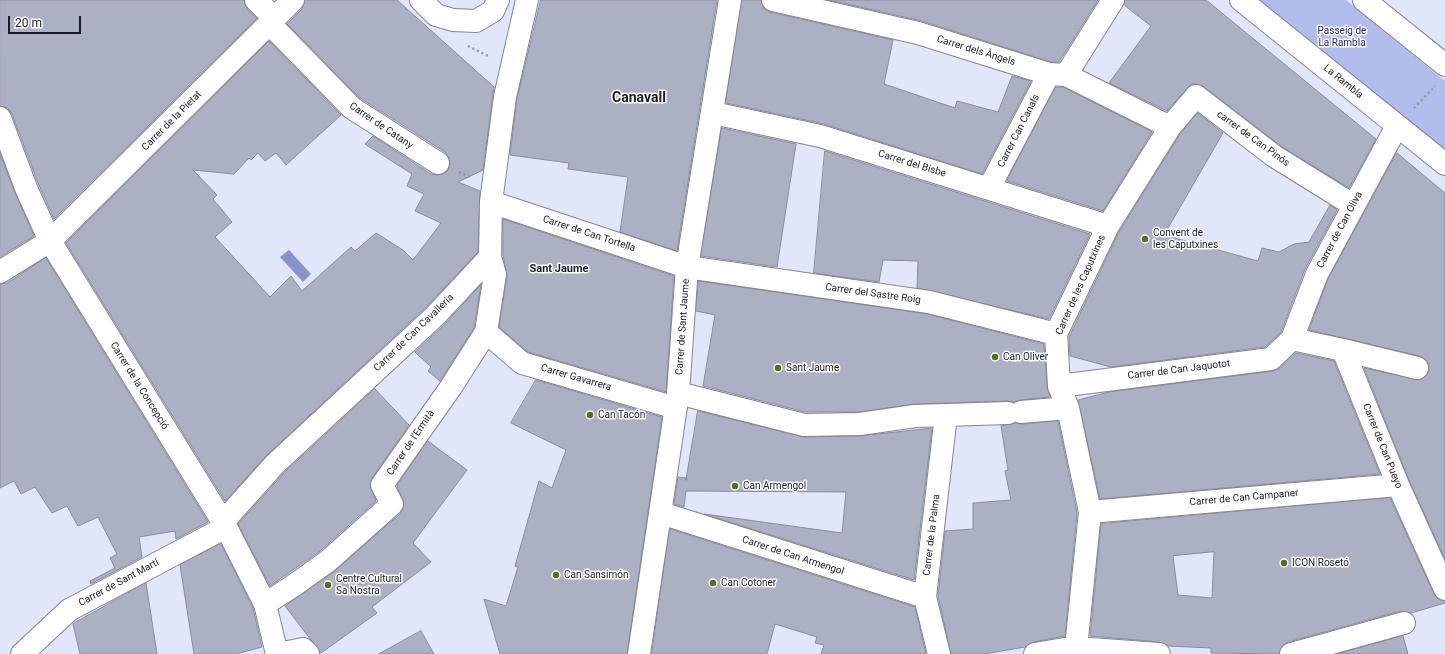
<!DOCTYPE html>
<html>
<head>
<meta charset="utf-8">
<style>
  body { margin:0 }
  #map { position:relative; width:1445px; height:654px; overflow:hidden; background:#e1e6fa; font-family:Roboto,sans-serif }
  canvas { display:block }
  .scale { position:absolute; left:8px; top:16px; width:73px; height:18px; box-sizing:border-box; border:2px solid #191b22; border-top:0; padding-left:5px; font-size:12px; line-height:14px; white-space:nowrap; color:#191b22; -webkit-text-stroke:3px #fff; paint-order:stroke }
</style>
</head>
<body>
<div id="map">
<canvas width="1445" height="654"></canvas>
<div class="scale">20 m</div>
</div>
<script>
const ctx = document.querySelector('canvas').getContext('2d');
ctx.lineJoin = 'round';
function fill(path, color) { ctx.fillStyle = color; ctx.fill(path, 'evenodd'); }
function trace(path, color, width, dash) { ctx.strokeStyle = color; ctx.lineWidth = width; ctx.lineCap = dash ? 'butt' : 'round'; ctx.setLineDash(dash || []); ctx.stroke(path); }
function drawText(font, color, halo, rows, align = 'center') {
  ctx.font = font + ' Roboto,sans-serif'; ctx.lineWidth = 3; ctx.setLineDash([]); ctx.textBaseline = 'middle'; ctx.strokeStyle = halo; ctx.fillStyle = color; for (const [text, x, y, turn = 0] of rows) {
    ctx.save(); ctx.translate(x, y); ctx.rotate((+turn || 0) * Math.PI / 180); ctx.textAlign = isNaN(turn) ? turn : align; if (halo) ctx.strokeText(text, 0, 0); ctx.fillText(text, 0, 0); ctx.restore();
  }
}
const green = new Path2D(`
  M1246,0h100l99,81v77z`);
const water = new Path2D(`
  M289,250l22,24 -8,8 -23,-25z`);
const building = new Path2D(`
  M0,0h244l3,9 10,9 -203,201 -16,-36 -26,-69 -4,-6 -8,-2z
  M305,0h92l97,87 -11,83 -25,12 22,9 -2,61 -52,55 -159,148 -42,46 -159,-258 203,-202 72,74 -55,50 -10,-12 -11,8 -7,-8 -7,7 -2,-2 -15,16 -41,-4 24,25 -4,4 19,23 -17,15 55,60 21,-21 11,15 49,-44 4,4 21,-18 27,17 10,10 28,-37 -26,-12 9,-17 -17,-8 5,-12 -47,-30 8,-8 58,38 6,1 6,-1 5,-4 2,-6 -1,-6 -4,-6 -85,-54 -73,-74 15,-15z
  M541,0h176l-40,251 -57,-19 8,-55 -60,-8 1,-6 -59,-8 7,-56z
  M742,0h19l3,9 6,3 123,28 -9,44 71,24 2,-7 41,11 14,-36 19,5 -49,93 -158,-50 -98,-21z
  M829,0h269l-39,62h-8l-129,-41z
  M1125,0h81l170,139 -27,49 -68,-42 -78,-60 -6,-2h-6l-24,27 -58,-28 42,-57 -27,-21z
  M1056,87h7l89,45 -49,79 -96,-30z
  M1198,113l25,20 -59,102 94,26 4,-13 17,4 15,-8 15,-2 21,-37 7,5 -32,59 -24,63 -16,15 -154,20 -41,-11 -1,-19 50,-105 61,-98z
  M722,128l74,16 -19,123 -76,-11z
  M825,151l265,83 -41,85 -132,-31 1,-27 -35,-1 -4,22 -65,-9z
  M1397,153l48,40v366l-36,-79 -45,-112 56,12 6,-4 3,-5v-7l-4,-5 -5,-3 -111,-26 19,-51z
  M0,154l15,39 19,43 -34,21z
  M503,219l171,57 -8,116 -138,-40 -29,-25 8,-51 -4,-21z
  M46,258l162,264 -32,17 -1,-8 -36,6 3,20 -51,27 -1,-3 25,-13 -5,-10 7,-4 -19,-37 -20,9 -11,-20 -15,7 -17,-26 -14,7 -7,-13 -14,7v-204l7,-1z
  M699,281l228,33 117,30 3,43 3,10 -30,3 -6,2 -6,-1 -93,3 -56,8h-54l-102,-26 12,-71 -19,-4z
  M481,285l-7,43 -34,53 -12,-10 3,-4 -16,-15 29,-27z
  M1296,353l38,8 46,113 -280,25 -22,-99 31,-8 164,-21 7,-3z
  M536,380l126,37 -35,237h-127l-16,-55 22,7 12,-39 -3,-1 24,-85 13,7 14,-38 -55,-27z
  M375,389l34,36 -37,53 -2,7 6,16 -56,50 -50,35 -32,-62 46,-51z
  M698,411l106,26 56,-1 72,-8 -18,152 -210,-66 138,19 4,-41 -160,-1 -2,16 -10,-3 4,-27 9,1 -1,2z
  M1058,421l19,92 -12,123 -32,6 -8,5 -41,7h-33l-13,-58 7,-65 28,-2v-26l38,-3 -6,-29 3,-1 -7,-44 14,-3 7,1z
  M428,441l39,29 -54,73 18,19 -59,45 5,6 -56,40 -36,-47 51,-36 65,-57 3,-10 -7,-17z
  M1390,498l44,96 4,5 7,2v2l-34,10 -10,-2 -113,31 -6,4 -3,8 -68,-1v-5l-43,-2 -8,-4 -70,-6 11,-112zM1214,552l-2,46 -34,-3 -5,-39z
  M670,529l245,78 11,47h-105l3,-9 -9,-2 2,-6 -42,-13 -8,30h-115z
  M221,544l32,64 9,39 -26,7h-42l-14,-89z
  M146,583l11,71h-77l-7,-30z
  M421,631l13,23h-55z
  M1403,636l5,18h-70z`);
const path = new Path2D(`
  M468,46l22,11
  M1414,108l21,-22
  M459,172l12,5`);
const minor = new Path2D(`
  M256,0l18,18
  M421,0l15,15 17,5 23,1 17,-10 5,-11
  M773,0l145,33 131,41 17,1 104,52
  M1241,0l204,164
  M1364,0l81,65
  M270,24l82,84 86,55
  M1066,75l47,-75
  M713,113l107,23 288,90
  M0,118l26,70 24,53 176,286 39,77 12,50
  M989,188l60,-114
  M491,202l196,65 242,35 127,32
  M0,272l50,-31 243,-241
  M486,332l36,31 154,45
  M1292,339l51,11 55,135 47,104
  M1343,350l74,18
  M1059,386l212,-27 21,-20 25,-65 80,-148
  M678,393l126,32 56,-1 55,-8 93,-3
  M1021,412l47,-4
  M1090,512l308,-27
  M661,513l264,84
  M223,522l52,-58 160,-148 55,-59 1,-55 14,-105 22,-97
  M265,604l28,-18 35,-25 64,-57 -10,-19 69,-98 35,-55 9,-58 -5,-17
  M1076,648l83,6
  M22,654l47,-44 157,-83
  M278,654l25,-5 5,5
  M639,654l39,-261 9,-126 43,-267
  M939,654l-14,-57 21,-182
  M1035,654l29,-5
  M1065,654l-1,-5 12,-1 14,-136 -22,-104 -9,-22 -3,-52 52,-108 62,-99 26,-31 78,60 79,49
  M1291,654l113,-31`);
const markers = [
  [1145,239,4,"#556f22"],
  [995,357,4,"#556f22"],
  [778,368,4,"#556f22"],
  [590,415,4,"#556f22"],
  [735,486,4,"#556f22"],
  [1284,563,4,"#556f22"],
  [556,575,4,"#556f22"],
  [713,583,4,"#556f22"],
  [328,585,4,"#556f22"]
];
const parkNames = [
  ["Passeig de",1342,31],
  ["La Rambla",1342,43]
];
const streetNames = [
  ["Carrer dels Àngels",976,51,17],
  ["La Rambla",1343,82,39],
  ["Carrer de la Pietat",172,121,-45],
  ["Carrer de Catany",381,126,34],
  ["Carrer Can Canals",1019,131,-63],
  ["carrer de Can Pinós",1253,139,36],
  ["Carrer del Bisbe",912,164,17],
  ["Carrer de Can Oliva",1340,230,-62],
  ["Carrer de Can Tortella",589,234,18],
  ["Carrer de les Caputxines",1081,285,-66],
  ["Carrer del Sastre Roig",873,294,8],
  ["Carrer de Sant Jaume",683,327,-86],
  ["Carrer de Can Cavalleria",414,333,-44],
  ["Carrer de Can Jaquotot",1179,370,-7],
  ["Carrer Gavarrera",576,378,16],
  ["Carrer de la Concepció",139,386,58],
  ["Carrer de l'Ermità",411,443,-56],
  ["Carrer de Can Pueyo",1382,446,68],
  ["Carrer de Can Campaner",1244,498,-5],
  ["Carrer de la Palma",932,535,-83],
  ["Carrer de Can Armengol",793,556,18],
  ["Carrer de Sant Martí",119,583,-28]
];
const poiNames = [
  ["Convent de",1153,233],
  ["les Caputxines",1153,245],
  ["Can Oliver",1003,357],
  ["Sant Jaume",786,368],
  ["Can Tacón",598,415],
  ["Can Armengol",743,486],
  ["ICON Rosetó",1292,563],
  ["Can Sansimón",564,575],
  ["Centre Cultural",336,579],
  ["Sa Nostra",336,591],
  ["Can Cotoner",721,583]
];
const neighbourhoodNames = [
  ["Sant Jaume",559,269]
];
const districtNames = [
  ["Canavall",639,98]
];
fill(green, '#b2bcec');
fill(water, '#8993cb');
fill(building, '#acb0c3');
trace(building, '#888c9e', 1);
trace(minor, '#818597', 24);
trace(path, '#9296a4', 2.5, [2, 3]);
trace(minor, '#fff', 22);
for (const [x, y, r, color] of markers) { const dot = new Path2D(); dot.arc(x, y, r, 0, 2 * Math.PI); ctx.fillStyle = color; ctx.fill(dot); trace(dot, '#fff', 1.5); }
drawText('10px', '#232567', '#fff', parkNames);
drawText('10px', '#191b22', '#fff', streetNames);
drawText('10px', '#191b22', '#fff', poiNames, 'left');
drawText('bold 11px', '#191b22', '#fff', neighbourhoodNames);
drawText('bold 14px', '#191b22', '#fff', districtNames);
</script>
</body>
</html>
